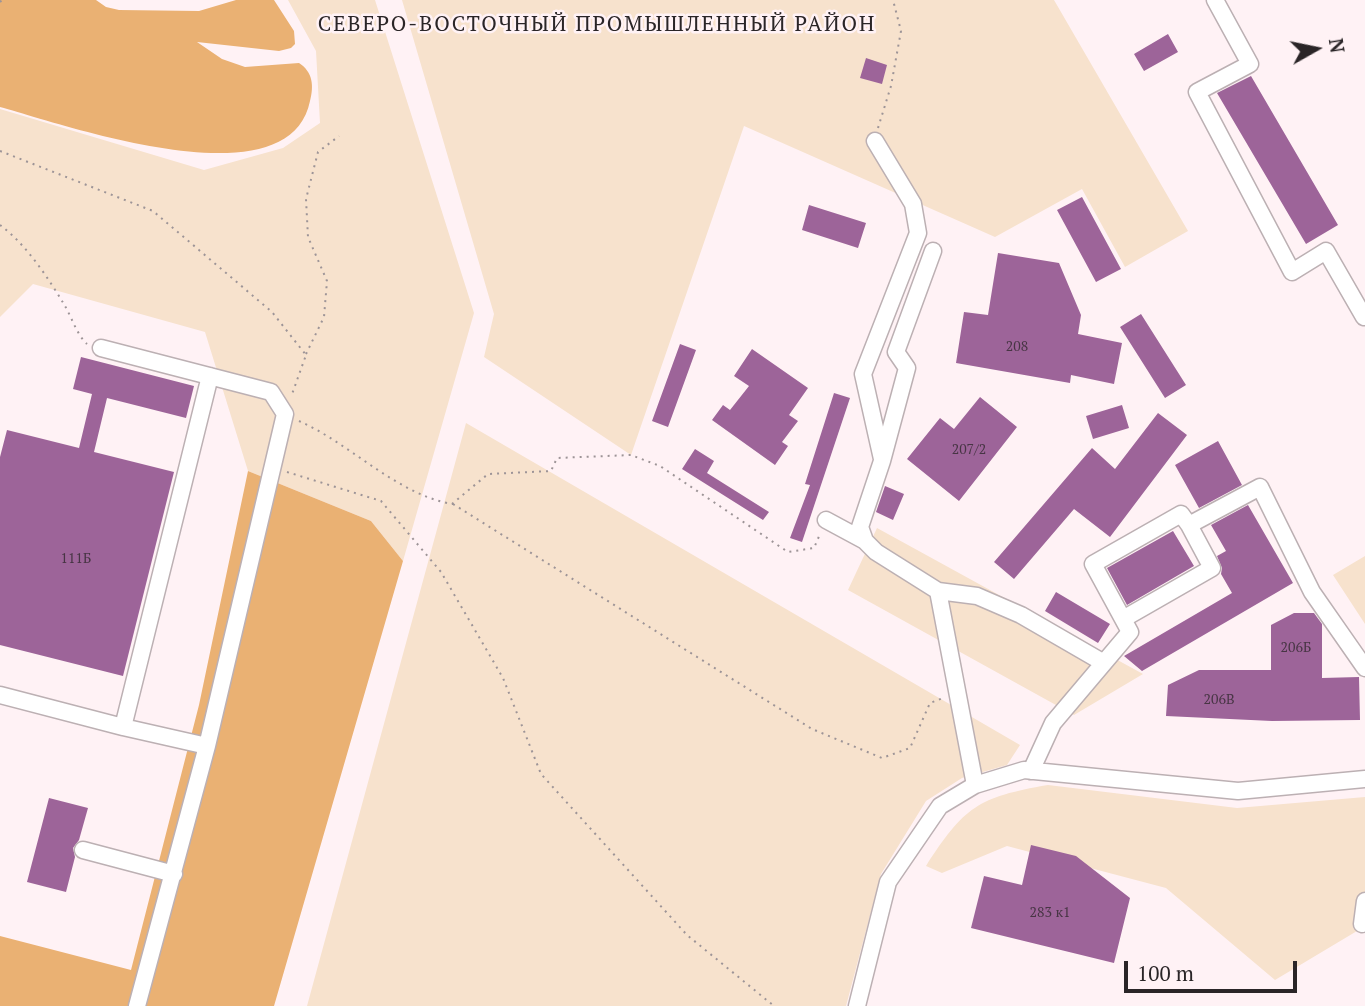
<!DOCTYPE html>
<html>
<head>
<meta charset="utf-8">
<style>
  body { margin:0 }
  #map { position:relative; width:1365px; height:1006px; overflow:hidden; background:#fff2f5; font-family:"PT Serif",serif }
  canvas { display:block }
  .north { position:absolute; left:1281px; top:14px; width:70px; height:70px; -webkit-text-stroke:5px #fff2f5; paint-order:stroke; rotate:81deg; font-size:19px; font-weight:700; line-height:28px; text-align:center; color:#2a2527 }
  .north::after { content:''; display:block; margin:auto; width:24px; height:32px; background:#2a2527; clip-path:polygon(50% 0,100% 100%,50% 72%,0 100%) }
  .scale { position:absolute; left:1124px; top:961px; width:173px; height:32px; box-sizing:border-box; border:4px solid #2a2527; border-top:0; padding-left:9px; font-size:21px; line-height:24px; white-space:nowrap; color:#2a2527; -webkit-text-stroke:5px #fff2f5; paint-order:stroke }
</style>
</head>
<body>
<div id="map">
<canvas width="1365" height="1006"></canvas>
<div class="north">N</div>
<div class="scale">100 m</div>
</div>
<script>
const ctx = document.querySelector('canvas').getContext('2d');
ctx.lineJoin = 'round';
function fill(path, color) { ctx.fillStyle = color; ctx.fill(path, 'evenodd'); }
function trace(path, color, width, dash) { ctx.strokeStyle = color; ctx.lineWidth = width; ctx.lineCap = dash ? 'butt' : 'round'; ctx.setLineDash(dash || []); ctx.stroke(path); }
function drawText(font, color, halo, rows, align = 'center') {
  ctx.font = font + ' "PT Serif",serif'; ctx.lineWidth = 5; ctx.setLineDash([]); ctx.textBaseline = 'middle'; ctx.strokeStyle = halo; ctx.fillStyle = color; for (const [text, x, y, turn = 0] of rows) {
    ctx.save(); ctx.translate(x, y); ctx.rotate((+turn || 0) * Math.PI / 180); ctx.textAlign = isNaN(turn) ? turn : align; if (halo) ctx.strokeText(text, 0, 0); ctx.fillText(text, 0, 0); ctx.restore();
  }
}
const green = new Path2D(`
  M288,0h87l99,313 -71,248 -32,-40 -123,-50 -43,-139 -172,-48 -33,33v-208l204,61 79,-22 37,-25 -4,-72z
  M402,0h652l134,231 -63,36 -43,-78 -87,48 -251,-111 -113,329 -147,-98 10,-43z
  M466,423l554,322 -13,20 -45,13 -36,23 -45,73 -35,132h-539z
  M877,528l266,146 -69,41 -226,-125z
  M1365,556v68l-32,-49z
  M1048,785l189,23 128,-11v136l-8,-2 -82,49 -109,-92 -159,-42 -65,27 -16,-7c38,-59 52,-69 122,-81z`);
const forest = new Path2D(`
  M0,0h96l10,7 13,3 80,1 37,-11h38l20,31 1,13 -4,4 -12,3 -82,-9 25,17 23,8 54,-4c14,9 15,23 11,38 -21,104 -247,23 -310,6z
  M248,471l123,50 32,40 -129,445h-274v-70l131,34 68,-265z`);
const building = new Path2D(`
  M1168,34l10,18 -34,19 -10,-17z
  M866,58l21,7 -5,19 -22,-6z
  M1251,76l87,149 -32,19 -89,-151z
  M1082,197l39,72 -25,13 -39,-72z
  M809,205l57,18 -8,25 -56,-18z
  M998,253l61,10 22,52 -3,19 44,9 -8,41 -43,-9 -1,8 -114,-20 8,-51 24,3z
  M1141,314l45,71 -21,13 -45,-71z
  M680,344l16,6 -28,77 -16,-6z
  M752,349l56,39 -19,27 9,6 -16,21 6,4 -13,19 -63,-45 11,-15 7,5 19,-24 -15,-10z
  M81,357l113,29 -8,32 -79,-20 -13,54 80,20 -51,204 -123,-31v-188l7,-27 72,18 13,-54 -19,-5z
  M834,393l16,5 -48,144 -12,-4 20,-53 -5,-1z
  M980,397l37,30 -58,74 -52,-42 33,-41 14,11z
  M1122,405l7,23 -36,11 -7,-23z
  M1158,413l29,22 -77,102 -36,-28 -60,70 -20,-17 98,-114 23,21z
  M1218,441l24,44 -43,23 -24,-43z
  M695,449l19,12 -7,12 62,39 -6,8 -81,-51z
  M885,486l19,8 -11,26 -17,-8z
  M1248,505l45,78 -151,88 -18,-15 108,-63 -11,-19 1,-6 -5,-12 9,-5 -15,-26z
  M1173,531l21,35 -67,39 -20,-37z
  M1056,592l54,32 -12,19 -53,-32z
  M1294,613h20l8,11v54l37,-1 1,43 -88,1 -106,-5 2,-31 31,-15h72v-45z
  M49,798l39,10 -9,32 -6,8 2,9 -9,35 -39,-10z
  M1031,845l45,11 54,42 -16,65 -143,-35 13,-52 38,9z`);
const path = new Path2D(`
  M0,2l2,-2
  M878,128l13,-42 10,-55 -8,-31
  M0,151l153,60 119,101 34,43 -15,42
  M0,225c26,19 49,54 65,81 7,12 12,29 22,38
  M306,354l18,-37 3,-36 -19,-44 -2,-38 12,-47 21,-16
  M299,421c52,23 97,73 153,83l36,-30 63,-3 6,-13 74,-3 29,11 128,86 26,-4 6,-14
  M287,472l94,29 60,71 62,106 38,96 146,161 87,71
  M453,504l359,225 70,29 28,-10 20,-45 13,-5`);
const minor = new Path2D(`
  M1215,0l35,64 -53,28 95,180 34,-21 38,66
  M875,141l38,63 5,29 -55,141 19,85
  M933,251l-37,101 11,16 -25,93 -22,66 5,14 11,11 62,39 37,194
  M101,348l170,44 14,22 -78,332 -70,260
  M826,520l39,21
  M938,591l39,5 44,19 83,48
  M1123,619l89,-51 -23,-43
  M0,695l123,32
  M207,746l-84,-19 87,-351
  M1031,771l22,-48 77,-91 -37,-68 88,-50 8,11 71,-38 52,105 53,76
  M83,850l91,24
  M1362,924l3,-23
  M857,1006l31,-124 52,-76 35,-21 49,-15 214,21 127,-12`);
const numberNames = [
  ["208",1017,347],
  ["207/2",969,450],
  ["111Б",76,559],
  ["206Б",1296,648],
  ["206В",1219,700],
  ["283 к1",1050,913]
];
const quarterNames = [
  ["СЕВЕРО-ВОСТОЧНЫЙ ПРОМЫШЛЕННЫЙ РАЙОН",597,25]
];
fill(green, '#f7e2cd');
fill(forest, '#eab173');
fill(building, '#9d6499');
trace(minor, '#bcb0b3', 19);
trace(path, '#9d9497', 2, [2, 5]);
trace(minor, '#fff', 16);
drawText('14px', '#473544', null, numberNames);
ctx.letterSpacing = '2px';
drawText('21px', '#2a2527', '#fff2f5', quarterNames);
ctx.letterSpacing = '0px';
</script>
</body>
</html>
